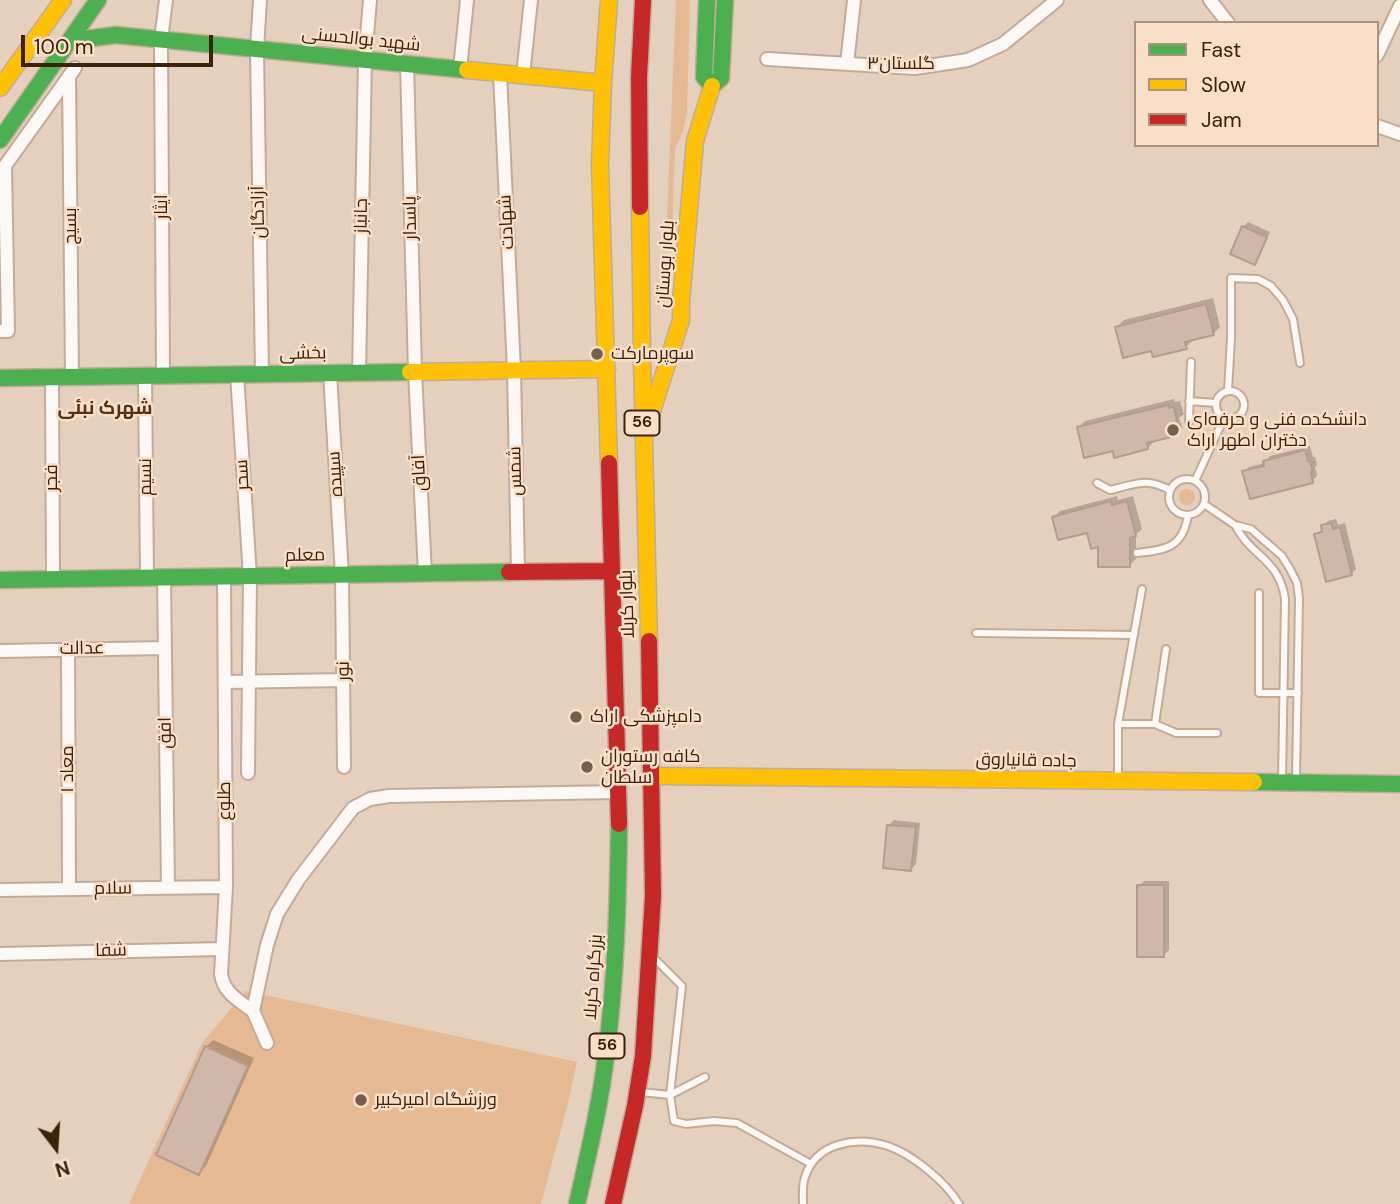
<!DOCTYPE html>
<html>
<head>
<meta charset="utf-8">
<style>
  body { margin:0 }
  #map { position:relative; width:1400px; height:1204px; overflow:hidden; background:#e5cfbd; font-family:"DM Sans",sans-serif }
  canvas { display:block }
  .legend { position:absolute; left:1134px; top:21px; width:245px; height:126px; box-sizing:border-box; background:#f9dec8; border:2px solid #ad937c; margin:0; padding:9px 12px; list-style:none; font-size:21px; color:#3b2209 }
  .legend li { display:flex; align-items:center; gap:14px; height:35px }
  .legend b { width:35px; border:2px solid #ad937c }
  .north { position:absolute; left:21px; top:1113px; width:70px; height:70px; -webkit-text-stroke:5px #f9dec8; paint-order:stroke; rotate:163deg; font-size:19px; font-weight:700; line-height:28px; text-align:center; color:#3b2209 }
  .north::after { content:''; display:block; margin:auto; width:24px; height:32px; background:#3b2209; clip-path:polygon(50% 0,100% 100%,50% 72%,0 100%) }
  .scale { position:absolute; left:21px; top:35px; width:192px; height:32px; box-sizing:border-box; border:4px solid #3b2209; border-top:0; padding-left:9px; font-size:21px; line-height:24px; white-space:nowrap; color:#3b2209; -webkit-text-stroke:5px #f9dec8; paint-order:stroke }
</style>
</head>
<body>
<div id="map">
<canvas width="1400" height="1204"></canvas>
<ul class="legend">
<li><b style="height:9px;background:#4caf50"></b>Fast</li>
<li><b style="height:9px;background:#ffc107"></b>Slow</li>
<li><b style="height:9px;background:#c62828"></b>Jam</li>
</ul>
<div class="north">N</div>
<div class="scale">100 m</div>
</div>
<script>
const ctx = document.querySelector('canvas').getContext('2d');
ctx.lineJoin = 'round';
function fill(path, color) { ctx.fillStyle = color; ctx.fill(path, 'evenodd'); }
function trace(path, color, width, dash) { ctx.strokeStyle = color; ctx.lineWidth = width; ctx.lineCap = dash ? 'butt' : 'round'; ctx.setLineDash(dash || []); ctx.stroke(path); }
function drawText(font, color, halo, rows, align = 'center') {
  ctx.font = font + ' "DM Sans",Cairo,sans-serif'; ctx.lineWidth = 5; ctx.setLineDash([]); ctx.textBaseline = 'middle'; ctx.strokeStyle = halo; ctx.fillStyle = color; for (const [text, x, y, turn = 0] of rows) {
    ctx.save(); ctx.translate(x, y); ctx.rotate((+turn || 0) * Math.PI / 180); ctx.textAlign = isNaN(turn) ? turn : align; if (halo) ctx.strokeText(text, 0, 0); ctx.fillText(text, 0, 0); ctx.restore();
  }
}
const green = new Path2D(`
  M676,0h14l-3,113 -4,19 -8,16 -3,87 -6,8z
  M1179 497a8 8 0 1 1 16 0a8 8 0 1 1-16 0Z
  M246,991l331,71 -9,41 -27,101h-412l73,-161z`);
const shadow = new Path2D(`
  M1248,222l22,10 -11,26 -5,5 -11,-36z
  M1213,298l7,29 -7,7 -20,5v1l-7,7 -33,2 -36,-22 7,-7z
  M1174,399l1,3 5,-1 4,13 -5,4 3,9 -7,7 -21,5v2l-6,7 -34,1 -36,-21 7,-7z
  M1310,446l3,11h2l2,8 -2,2 2,9 -5,5 -68,-9 5,-5 16,-4 5,-7z
  M1117,496l1,4 15,-4 9,33 -6,5v25l-6,6 -30,-20 -12,-14 -35,-13 7,-7z
  M1336,519l2,6 7,-2 11,46 -5,5 -35,-40 7,-5v-3l5,-5z
  M894,820l26,3 -4,41 -5,5 -22,-44z
  M1144,881h25v69l-5,5 -25,-69z
  M213,1040l41,18 -48,108 -7,6 7,-125z`);
const building = new Path2D(`
  M1242,226l25,11 -12,28 -25,-11z
  M1206,304l8,31 -29,7 2,7 -34,8 -2,-6 -28,7 -8,-31z
  M1168,405l1,3 5,-1 3,15 -5,2 3,12 -28,7 1,6 -34,9 -1,-7 -29,7 -7,-31z
  M1305,450l3,11h2l3,11h-2l2,11 -63,16 -8,-28 22,-5 -1,-5z
  M1111,501l1,4 15,-4 9,35 -6,2v29h-32v-20l-7,2 -4,-16 -29,7 -6,-23z
  M1331,523l2,6 7,-2 12,48 -26,7 -12,-48 8,-2 -1,-7z
  M887,825l29,2 -5,44 -28,-3z
  M1137,885h27v72h-27z
  M205,1046l43,20 -49,109 -43,-20z`);
const lane = new Path2D(`
  M1216 405a14 14 0 1 1 28 0a14 14 0 1 1-28 0Z
  M1228,391l3,-53v-60l27,1 13,7 12,14 10,19 7,44
  M1189,401l27,2
  M1189,421l2,-59
  M1169 497a18 18 0 1 1 36 0a18 18 0 1 1-36 0Z
  M1195,481l29,-63
  M1097,483l13,7c26,-6 36,-13 60,0
  M1204,504l31,21 16,4 31,27 8,13 7,14 2,15 -3,182
  M1235,525c16,32 44,33 50,74l-3,182
  M1137,553c30,-3 46,-6 51,-38
  M1259,593v100h39
  M976,633l158,2
  M1118,724h37l21,9h41
  M1155,724l11,-75
  M1118,778v-54l24,-135
  M657,961l25,25 -12,109 4,26 12,3 28,-3 23,2 74,41
  M641,1092l29,3 35,-18
  M803,1204c0,-9 -1,-19 2,-27 11,-35 52,-41 83,-31 24,8 58,36 71,58`);
const street = new Path2D(`
  M260,0l-3,49 5,325
  M1210,0l18,23
  M1377,55l23,-49
  M767,59l148,9 53,-8 35,-16 54,-44
  M407,64l8,308 10,202
  M847,64l7,-64
  M460,69l7,-69
  M500,73l14,297 4,202
  M523,75l8,-75
  M69,76l3,301
  M1377,126l23,8
  M2,170l73,-102
  M0,331h8l-3,-165
  M330,373l12,202 2,192
  M359,373l6,-313 5,-60
  M237,374l13,202 -2,197
  M163,375l-2,-335 5,-40
  M145,376l2,202
  M52,377l1,202
  M224,577l2,310 -5,87c2,18 18,27 32,37
  M164,578l4,310
  M68,649l1,240
  M0,651l165,-3
  M225,682l119,-2
  M0,890l226,-3
  M0,954l222,-5
  M267,1043l-14,-32 14,-66 10,-31 21,-34 55,-72 17,-9 19,-3 230,-4`);
const fast = new Path2D(`
  M707,0l-3,77 8,9 9,-8 4,-78
  M70,41l46,-6 351,35
  M0,140l98,-140
  M0,378l410,-6
  M0,580l509,-8
  M1254,782l146,2
  M577,1204c11,-49 23,-98 29,-148 10,-77 12,-154 13,-232`);
const slow = new Path2D(`
  M609,0l-6,83 -3,82 9,298
  M467,70l136,13
  M0,88l63,-88
  M640,207l2,153 7,281
  M410,372l197,-3
  M648,424l33,-104v-18l14,-161 17,-55
  M652,776l602,6`);
const jam = new Path2D(`
  M640,207l-1,-130 4,-77
  M609,463l10,361
  M509,572l102,-1
  M613,1204l22,-98 8,-50 10,-160 -4,-255`);
const markers = [
  [597,354,7,"#765f48"],
  [1173,430,7,"#765f48"],
  [576,717,7,"#765f48"],
  [587,767,7,"#765f48"],
  [361,1100,7,"#765f48"]
];
const shields = [
  [642,423,35],
  [607,1046,35]
];
const shieldNames = [
  ["56",642,423],
  ["56",607,1046]
];
const streetNames = [
  ["شهید بوالحسنی",361,40,6],
  ["گلستان۳",901,64],
  ["ایثار",162,207,-90],
  ["آزادگان",259,212,-91],
  ["جانباز",362,216,-89],
  ["پاسدار",411,218,-91],
  ["شهادت",507,222,-93],
  ["بسیج",71,226,-90],
  ["بلوار بوستان",666,264,-86],
  ["بخشی",303,354,-1],
  ["شمس",516,471,-91],
  ["آفاق",420,473,-93],
  ["سپیده",336,474,-94],
  ["سحر",243,475,-93],
  ["نسیم",146,477,-90],
  ["فجر",52,478,-90],
  ["معلم",305,556,-1],
  ["بلوار کربلا",628,604,-92],
  ["عدالت",82,649,-1],
  ["نور",344,671,-91],
  ["افق",166,733,-91],
  ["جاده قانیاروق",1026,761,1],
  ["معاد ۱",68,769,-90],
  ["طلوع",225,801,-90],
  ["سلام",113,889,-1],
  ["شفا",111,951,-1],
  ["بزرگراه کربلا",594,977,-86]
];
const poiNames = [
  ["سوپرمارکت",611,354],
  ["دانشکده فنی و حرفه‌ای",1187,420],
  ["دختران اطهر اراک",1187,441],
  ["دامپزشکی اراک",590,717],
  ["کافه رستوران",601,757],
  ["سلطان",601,778],
  ["ورزشگاه امیرکبیر",375,1100]
];
const neighbourhoodNames = [
  ["شهرک نبئی",105,409]
];
fill(green, '#e5b993');
fill(shadow, '#0003');
fill(building, '#d1b7a8');
trace(building, '#b59c8e', 2);
trace(lane, '#c2ac99', 10);
trace(street, '#c2ac99', 16);
trace(fast, '#c2ac99', 19);
trace(slow, '#c2ac99', 19);
trace(jam, '#c2ac99', 19);
trace(lane, '#fbf8f5', 6);
trace(street, '#fbf8f5', 12);
trace(fast, '#4caf50', 16);
trace(slow, '#ffc107', 16);
trace(jam, '#c62828', 16);
for (const [x, y, r, color] of markers) { const dot = new Path2D(); dot.arc(x, y, r, 0, 2 * Math.PI); ctx.fillStyle = color; ctx.fill(dot); trace(dot, '#f9dec8', 2.5); }
for (const [x, y, w] of shields) { const box = new Path2D(); box.roundRect(x - w / 2, y - 12.5, w, 25, 5); ctx.fillStyle = '#f9dec8'; ctx.fill(box); trace(box, '#3b2209', 2); }
drawText('bold 16px', '#3b2209', null, shieldNames);
drawText('18px', '#3b2209', '#f9dec8', streetNames);
drawText('18px', '#3b2209', '#f9dec8', poiNames, 'left');
drawText('bold 19px', '#543415', '#f9dec8', neighbourhoodNames);
</script>
</body>
</html>
